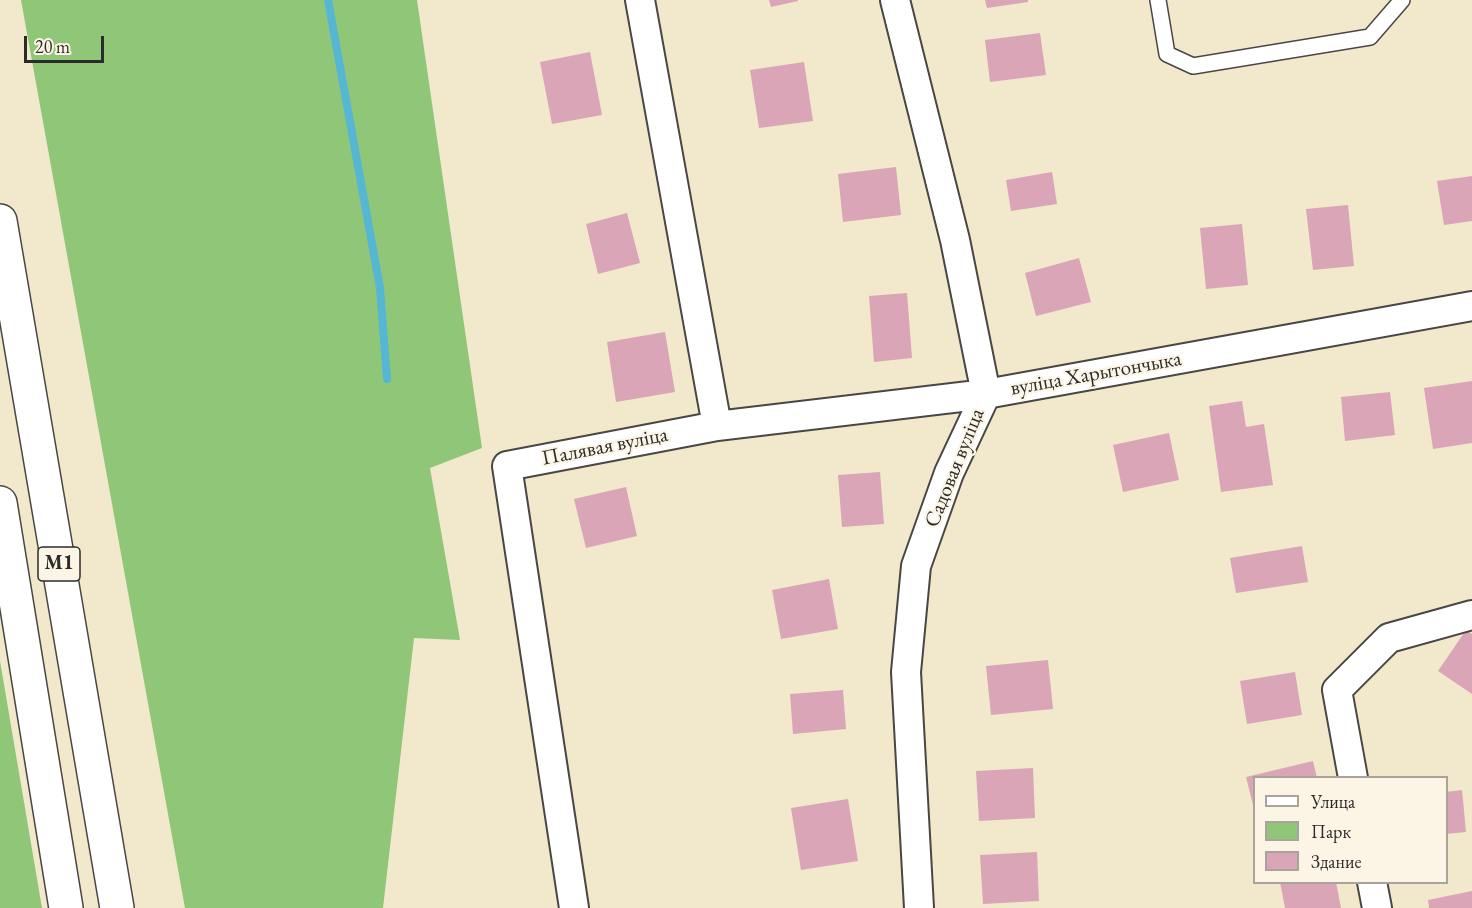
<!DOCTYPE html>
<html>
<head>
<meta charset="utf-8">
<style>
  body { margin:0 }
  #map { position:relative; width:1472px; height:908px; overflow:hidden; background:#f2e8cc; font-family:"EB Garamond",serif }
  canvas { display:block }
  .legend { position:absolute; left:1253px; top:776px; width:195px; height:108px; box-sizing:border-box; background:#fcf5e5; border:2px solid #a8a49b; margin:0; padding:8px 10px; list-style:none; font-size:18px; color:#2b2b2b }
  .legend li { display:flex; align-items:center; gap:12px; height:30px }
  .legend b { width:30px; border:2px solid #a8a49b }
  .scale { position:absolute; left:24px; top:36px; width:80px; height:27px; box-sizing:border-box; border:3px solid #2b2b2b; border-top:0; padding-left:8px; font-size:18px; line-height:21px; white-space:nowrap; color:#2b2b2b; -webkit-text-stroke:4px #fcf5e5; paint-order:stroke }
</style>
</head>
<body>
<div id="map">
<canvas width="1472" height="908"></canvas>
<ul class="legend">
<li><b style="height:8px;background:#fff"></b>Улица</li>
<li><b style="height:16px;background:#90c678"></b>Парк</li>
<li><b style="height:16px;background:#d9a5b7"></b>Здание</li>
</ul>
<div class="scale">20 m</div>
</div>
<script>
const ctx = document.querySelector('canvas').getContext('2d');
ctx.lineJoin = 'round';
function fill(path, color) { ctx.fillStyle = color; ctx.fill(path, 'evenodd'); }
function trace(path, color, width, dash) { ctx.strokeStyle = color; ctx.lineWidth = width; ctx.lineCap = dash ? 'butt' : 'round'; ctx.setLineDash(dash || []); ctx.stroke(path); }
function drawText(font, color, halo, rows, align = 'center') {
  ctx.font = font + ' "EB Garamond",serif'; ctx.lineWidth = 4.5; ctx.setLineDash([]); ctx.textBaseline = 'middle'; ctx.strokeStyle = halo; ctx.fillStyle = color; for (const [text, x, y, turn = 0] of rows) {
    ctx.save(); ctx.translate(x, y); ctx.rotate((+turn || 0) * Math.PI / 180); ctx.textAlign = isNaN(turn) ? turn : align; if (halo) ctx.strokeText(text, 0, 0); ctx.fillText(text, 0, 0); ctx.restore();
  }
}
const green = new Path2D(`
  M21,0h396l65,448 -52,20 30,172 -46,-2 -31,270h-198z
  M0,661l42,247h-42z`);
const stream = new Path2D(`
  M328,0l52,288 7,91`);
const building = new Path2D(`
  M769,0h29v1l-27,6z
  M985,0h43v2l-41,6z
  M1040,33l6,42 -56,7 -5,-42z
  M590,52l12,63 -50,9 -12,-62z
  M804,62l9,59 -54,7 -9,-58z
  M896,167l5,48 -58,7 -5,-48z
  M1052,172l5,32 -46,7 -5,-31z
  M1472,176v45l-28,4 -7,-44z
  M1348,205l6,61 -41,4 -7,-61z
  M627,213l13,50 -42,11 -12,-50z
  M1242,224l6,61 -42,4 -6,-61z
  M1079,258l12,44 -55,14 -11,-43z
  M907,293l5,65 -38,4 -5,-66z
  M665,332l10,60 -59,10 -9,-60z
  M1472,381v62l-39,6 -9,-61z
  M1390,392l5,43 -50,6 -4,-44z
  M1242,401l4,26 18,-3 9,61 -52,7 -12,-86z
  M1169,433l10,47 -56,12 -10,-47z
  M880,472l4,52 -42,3 -4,-52z
  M626,487l11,49 -51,12 -12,-49z
  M1302,546l6,36 -72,11 -6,-35z
  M829,579l9,50 -57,10 -9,-49z
  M1466,630l6,4v60l-34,-23z
  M1048,660l5,49 -62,6 -5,-49z
  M1295,672l7,43 -55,9 -7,-43z
  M843,690l3,39 -53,5 -3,-40z
  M1313,761l4,17h-63v31l-8,-32z
  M1033,768l2,50 -56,3 -3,-50z
  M1462,790l4,42 -20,2v-42z
  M848,799l10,62 -57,9 -10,-62z
  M1037,852l2,49 -56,3 -3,-49z
  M1280,882h56l5,26h-56z
  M1472,891v17h-43l-1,-8z`);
const lane = new Path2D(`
  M1158,0l9,54 26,12 177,-29 32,-37`);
const street = new Path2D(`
  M895,0l60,240 31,154 -37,79 -33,93 -10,106 13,236
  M717,426l269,-32 486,-88
  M1353,778l-16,-88 52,-52 83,-23
  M1372,882l5,26
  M574,908l-67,-442 210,-40 -77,-426`);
const highway = new Path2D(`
  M0,221l117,687
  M0,503l66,405`);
const shields = [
  [59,564,42]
];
const shieldNames = [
  ["М1",59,564]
];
const streetNames = [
  ["вуліца Харытончыка",1096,374,-10],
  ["Палявая вуліца",605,447,-11],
  ["Садовая вуліца",955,468,-68]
];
fill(green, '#90c678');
trace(stream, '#55b7d3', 8);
fill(building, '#d9a5b7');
trace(lane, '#494743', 18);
trace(street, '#494743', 32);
trace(highway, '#494743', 36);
trace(lane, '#fff', 15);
trace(street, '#fff', 28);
trace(highway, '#fff', 33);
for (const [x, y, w] of shields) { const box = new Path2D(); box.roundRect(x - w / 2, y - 17, w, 34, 4.5); ctx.fillStyle = '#fcf5e5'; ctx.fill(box); trace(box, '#2b2b2b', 1.5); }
drawText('bold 20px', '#2b2b2b', null, shieldNames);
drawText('21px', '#2b2b2b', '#fcf5e5', streetNames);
</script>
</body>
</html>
